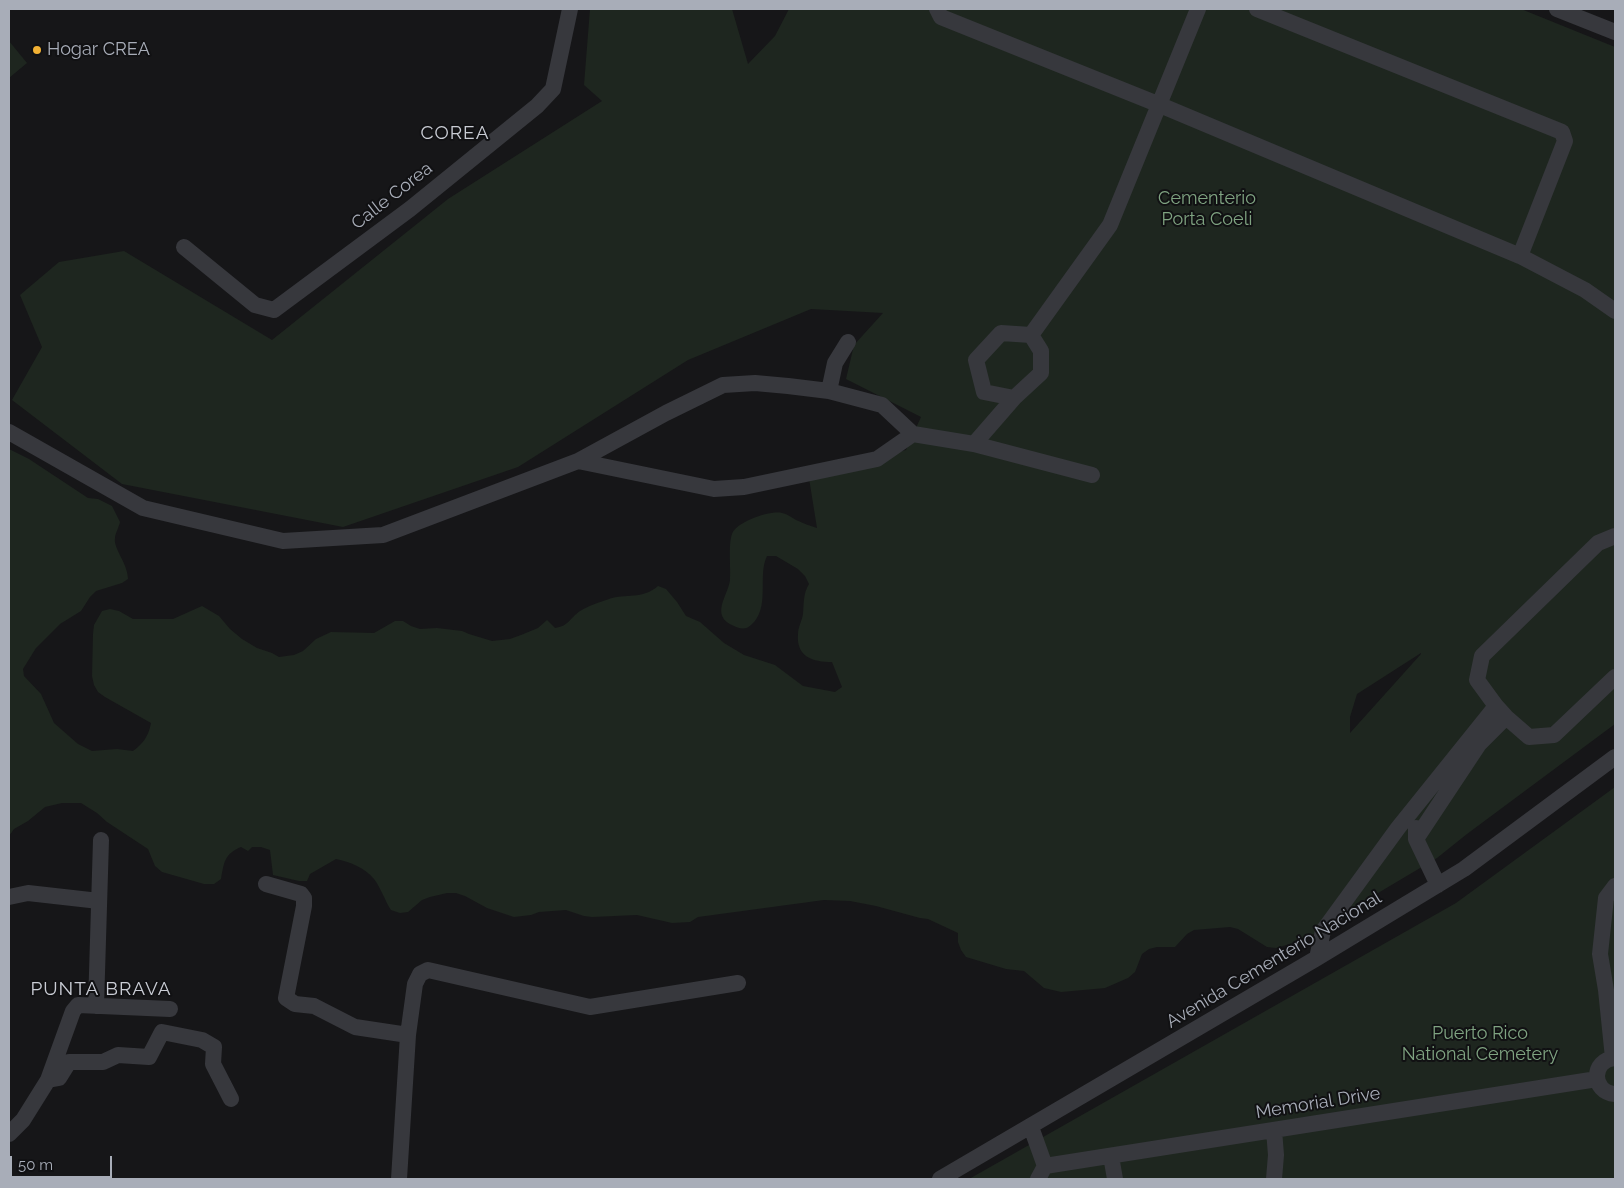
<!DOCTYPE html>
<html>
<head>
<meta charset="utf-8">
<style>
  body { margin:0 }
  #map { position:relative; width:1624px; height:1188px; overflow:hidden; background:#161618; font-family:Raleway,sans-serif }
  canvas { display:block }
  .frame { position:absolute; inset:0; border:10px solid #a8adb8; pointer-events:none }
  .scale { position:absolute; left:10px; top:1156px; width:102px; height:22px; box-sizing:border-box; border:2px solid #a8adb8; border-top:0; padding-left:6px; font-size:15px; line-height:18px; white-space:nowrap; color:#a8adb8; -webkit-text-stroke:4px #111113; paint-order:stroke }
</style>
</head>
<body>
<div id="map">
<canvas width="1624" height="1188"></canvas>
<div class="frame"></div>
<div class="scale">50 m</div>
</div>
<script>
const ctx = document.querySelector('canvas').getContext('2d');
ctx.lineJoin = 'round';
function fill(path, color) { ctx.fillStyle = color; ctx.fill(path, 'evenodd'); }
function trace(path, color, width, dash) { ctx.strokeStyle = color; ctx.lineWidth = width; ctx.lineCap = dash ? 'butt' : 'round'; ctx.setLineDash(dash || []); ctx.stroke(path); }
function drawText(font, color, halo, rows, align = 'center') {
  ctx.font = font + ' Raleway,sans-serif'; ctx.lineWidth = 4; ctx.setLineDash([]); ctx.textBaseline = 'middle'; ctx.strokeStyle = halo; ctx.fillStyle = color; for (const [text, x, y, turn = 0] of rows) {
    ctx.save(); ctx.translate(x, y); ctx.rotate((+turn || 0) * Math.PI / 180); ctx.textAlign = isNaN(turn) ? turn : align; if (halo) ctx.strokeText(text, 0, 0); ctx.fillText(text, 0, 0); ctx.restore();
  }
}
const green = new Path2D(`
  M590,9h142l16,55 27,-28 14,-27h732l94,38v677l-148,110 -30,24 -91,54 -51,35 -2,-4 -17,5 -9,-1 -29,-18 -8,-2 -36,3 -7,4 -12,13h-18l-8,2 -7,5 -7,18 -7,6 -23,10 -44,4 -17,-4 -20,-17 -18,-2 -40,-12 -5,-7 -3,-8v-9l-30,-14 -8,-1 -44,-12 -26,-5 -26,-1 -126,17 -8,5 -18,1 -35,-8 -45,2 -8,-1 -18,-6 -27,2 -8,3 -17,2 -27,-9 -22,-12 -9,-3h-9l-17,4 -8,3 -14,12 -8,1 -9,-3c-6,-9 -10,-22 -17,-31 -10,-12 -24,-17 -38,-20l-26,15 -3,7h-8l-26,-6 -3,-25 -9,-3h-9l-4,4 -7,-4c-17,7 -17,16 -20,32l-7,5h-10l-42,-12 -7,-6 -7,-17 -41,-27 -10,-9 -16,-10h-19l-17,4 -17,14 -14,8 -5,7v-387l20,10 59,39 10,1 14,7 8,16c-1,5 -5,12 -5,16 -2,10 13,26 13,41l-6,4 -26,8 -6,6 -9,14 -21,13 -24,24 -13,21 1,7 17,18 13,29 24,21 14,7 25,-2 16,2c10,-7 16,-16 18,-28l-46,-26 -7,-5 -4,-7 -2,-9 1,-42 1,-9 8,-14 8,-2 9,2 14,8h40l29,-13 17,10 11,13 12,10 15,9 15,5 7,4 15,-2 9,-4 13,-12 15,-7 43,1 21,-12h8l8,5 9,3 17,-1 25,3 7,3 23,7 18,-2 11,-4 17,-7 9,-8 8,8c14,-2 14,-9 25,-17 8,-5 20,-9 29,-12 17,-6 33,1 49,-13l8,3 11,13 9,14 14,6 24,21 20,12 31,10 28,21 32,6 7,-5 -10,-25c-19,0 -36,-5 -34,-28 0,-7 4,-13 5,-20 1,-11 0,-20 6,-30l-4,-8 -7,-7 -22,-13h-9c-10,20 4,52 -16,69 -5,5 -11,4 -17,1 -25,-10 -6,-30 -4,-46 1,-12 -2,-35 2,-46 4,-12 38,-24 50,-21 5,1 9,4 14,7 7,3 14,6 21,8l-9,-56 98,-22 15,-33 -75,-38 8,-34 29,-32 -72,-4 -123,51 -170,107 -175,60 -221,-43 -110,-84 30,-53 -22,-52 39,-33 65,-11 148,89 176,-141 154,-98 -18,-16zM1421,653v1l-71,79v-16l7,-23z
  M9,41l18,22 -18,15z
  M1615,787v392h-646l487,-276z`);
const minor = new Path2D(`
  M937,9l4,8 219,88 360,151 65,34 30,21
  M1257,9l305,123 3,9 -45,115
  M1557,9l58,23
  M184,247l71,58 19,5 136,-101 127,-103 16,-17 17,-80
  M1001,333l30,2 10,16v22l-27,25 -30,-6 -8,-32z
  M1031,335l79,-110 88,-216
  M829,391l53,14 31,29
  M9,432l134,76 140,33 100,-6 195,-74 88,-48 57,-28 32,-2 33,3 41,5 6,-28 13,-21
  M974,444l40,-46
  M578,461l136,28 30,-2 133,-28 36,-25 61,10 118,31
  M1615,536l-17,7 -116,113 -5,24 19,26 10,11 23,20 25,-2 61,-58
  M1416,828v11l22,46
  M1416,839l63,-95 27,-27
  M266,884l35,10 3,4v8l-18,92 9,6 19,2 41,21 53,8
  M9,897l19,-4 71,8
  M1317,958l6,-27 75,-103 98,-122
  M96,1006l5,-166
  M1613,1058l-7,-68 -6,-36 6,-56 9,-12
  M1615,1058c-24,2 -24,34 0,36
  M48,1080l11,-2 10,-16h34l15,-7 31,2 13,-25 40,8 12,7 -1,17 18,35
  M1031,1127l14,39
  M1274,1130l2,25 -2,24
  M9,1134l14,-14 25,-40 25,-69 5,-6 92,4
  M1111,1156l4,23
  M399,1179l9,-144 7,-51 5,-10 8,-4 162,37 148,-24
  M940,1179l377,-221 147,-89 151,-112
  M1038,1179l7,-13 552,-87`);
const markers = [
  [37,50,5,"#f2b134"]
];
const poiNames = [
  ["Hogar CREA",47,50]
];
const streetNames = [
  ["Calle Corea",392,196,-38],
  ["Avenida Cementerio Nacional",1274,960,-31],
  ["Memorial Drive",1318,1103,-9]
];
const parkNames = [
  ["Cementerio",1207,199],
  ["Porta Coeli",1207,220],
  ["Puerto Rico",1480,1034],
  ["National Cemetery",1480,1055]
];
const neighbourhoodNames = [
  ["COREA",455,133],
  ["PUNTA BRAVA",101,989]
];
fill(green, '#1e261f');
trace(minor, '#37383d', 16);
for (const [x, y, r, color] of markers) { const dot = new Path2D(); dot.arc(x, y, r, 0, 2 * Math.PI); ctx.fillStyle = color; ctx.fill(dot); trace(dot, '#111113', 2); }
drawText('18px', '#a8adb8', '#111113', poiNames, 'left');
drawText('18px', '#a8adb8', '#111113', streetNames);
drawText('18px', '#7fa381', '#111113', parkNames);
ctx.letterSpacing = '1px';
drawText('19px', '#c9ccd4', '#111113', neighbourhoodNames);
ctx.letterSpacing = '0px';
</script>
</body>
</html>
